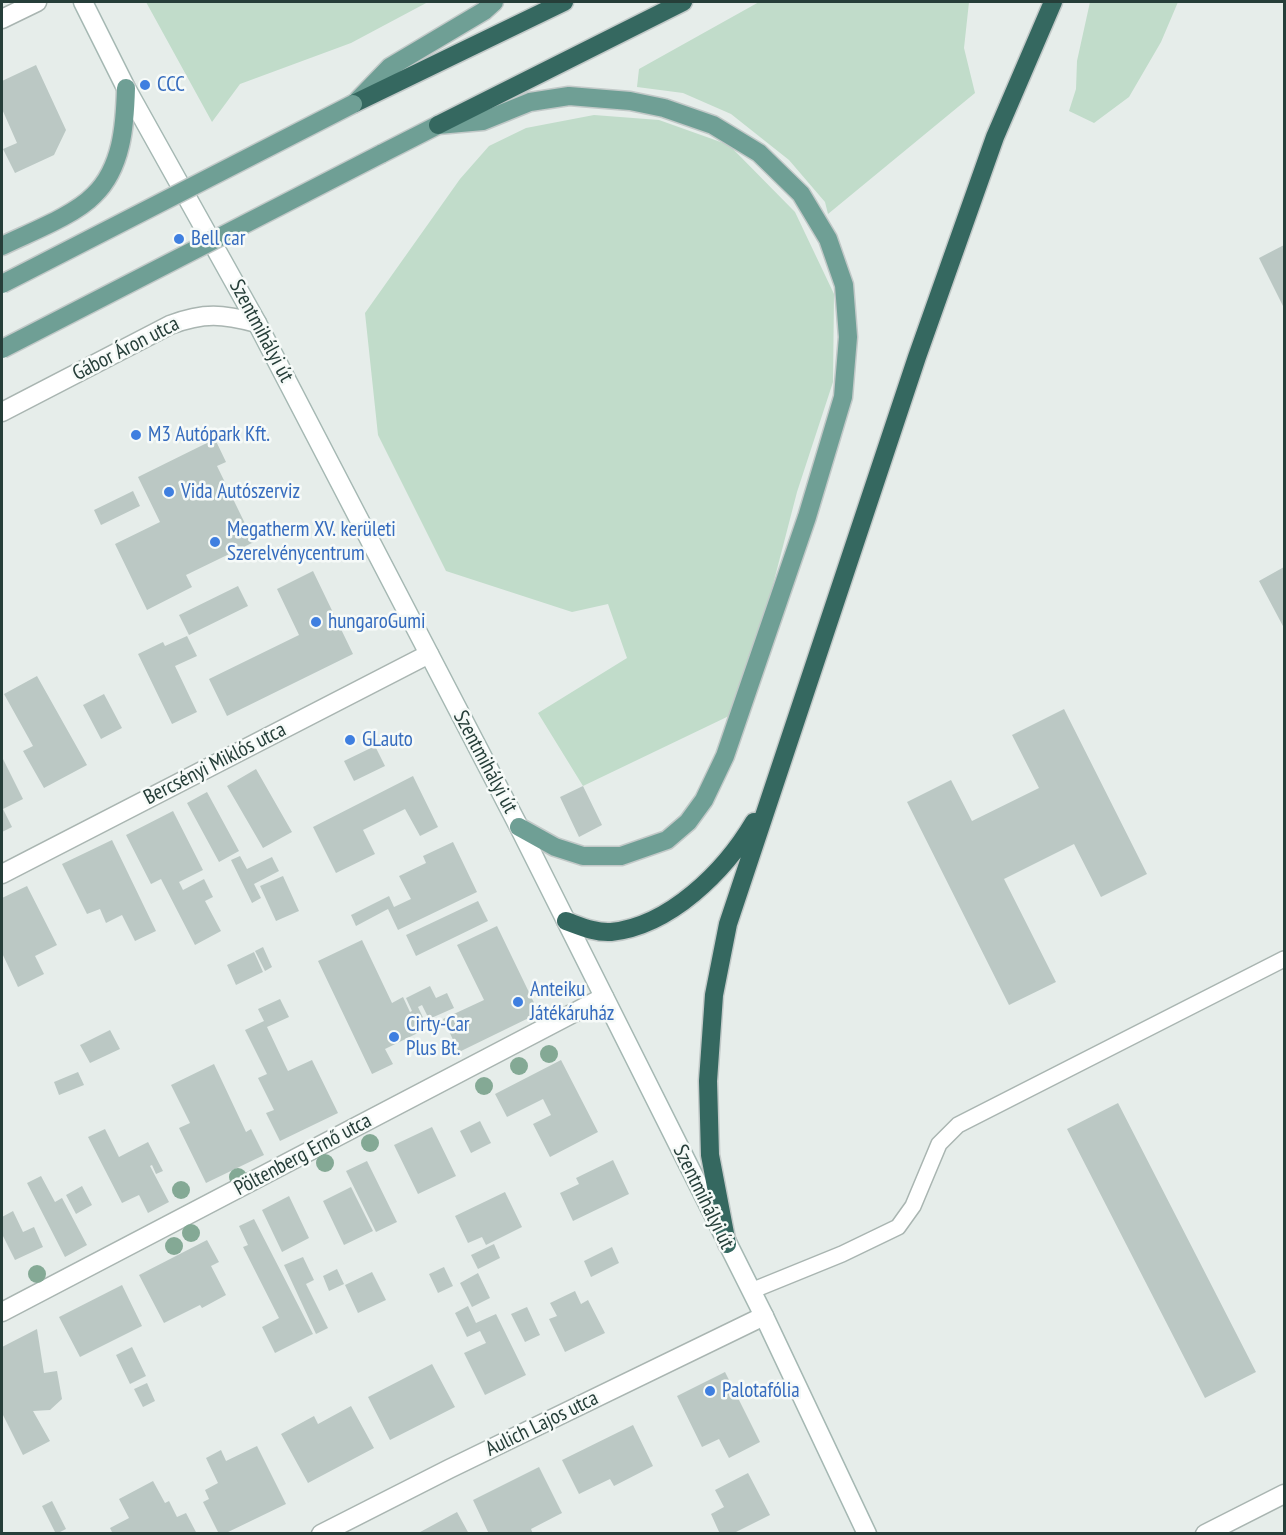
<!DOCTYPE html>
<html>
<head>
<meta charset="utf-8">
<style>
  body { margin:0 }
  #map { position:relative; width:1286px; height:1535px; overflow:hidden; background:#e6edea; font-family:"PT Sans Narrow",sans-serif }
  canvas { display:block }
  .frame { position:absolute; inset:0; border:3px solid #263e39; pointer-events:none }
</style>
</head>
<body>
<div id="map">
<canvas width="1286" height="1535"></canvas>
<div class="frame"></div>
</div>
<script>
const ctx = document.querySelector('canvas').getContext('2d');
ctx.lineJoin = 'round';
function fill(path, color) { ctx.fillStyle = color; ctx.fill(path, 'evenodd'); }
function trace(path, color, width, dash) { ctx.strokeStyle = color; ctx.lineWidth = width; ctx.lineCap = dash ? 'butt' : 'round'; ctx.setLineDash(dash || []); ctx.stroke(path); }
function drawText(font, color, halo, rows, align = 'center') {
  ctx.font = font + ' "PT Sans Narrow",sans-serif'; ctx.lineWidth = 5; ctx.setLineDash([]); ctx.textBaseline = 'middle'; ctx.strokeStyle = halo; ctx.fillStyle = color; for (const [text, x, y, turn = 0] of rows) {
    ctx.save(); ctx.translate(x, y); ctx.rotate((+turn || 0) * Math.PI / 180); ctx.textAlign = isNaN(turn) ? turn : align; if (halo) ctx.strokeText(text, 0, 0); ctx.fillText(text, 0, 0); ctx.restore();
  }
}
const green = new Path2D(`
  M146,2h282l-77,41 -111,41 -28,38z
  M759,2h210l-5,46 11,45 -147,121 -3,-12 -36,-42 -58,-46 -48,-21 -46,-6 2,-18z
  M1090,2h88l-17,40 -32,55 -35,26 -25,-12 7,-22 1,-28z
  M594,115l65,5 70,25 66,67 39,82 -1,88 -36,110 -36,139 -30,84 -148,71 -45,-73 89,-55 -19,-54 -36,8 -126,-41 -68,-136 -13,-122 95,-134 29,-33 37,-18z`);
const building = new Path2D(`
  M36,65l30,65 -12,25 -39,18 -12,-24 14,-6 -15,-34v-28z
  M1284,245v63l-25,-50z
  M215,439l11,23 -9,4 37,76 -68,33 6,12 -45,23 -32,-66 45,-22 -22,-45z
  M133,491l7,15 -39,19 -7,-15z
  M1284,567v61l-25,-47z
  M313,571l40,83 -126,62 -18,-37 90,-44 -22,-46z
  M238,586l10,20 -59,29 -10,-20z
  M187,636l10,20 -22,10 22,46 -25,12 -34,-70 25,-12 2,4z
  M37,676l50,89 -43,23 -21,-37 10,-5 -29,-52z
  M104,694l18,34 -21,11 -18,-34z
  M1064,709l83,165 -46,23 -27,-53 -70,35 52,103 -47,23 -102,-203 44,-22 21,41 67,-33 -27,-53z
  M375,746l10,20 -31,15 -10,-20z
  M2,757l21,42 -20,10 9,18 -10,5z
  M256,769l36,63 -29,16 -36,-62z
  M413,776l25,51 -18,9 -15,-27 -42,21 12,24 -39,19 -23,-46z
  M583,786l19,39 -23,12 -19,-40z
  M207,792l32,59 -20,11 -32,-59z
  M173,811l30,59 -24,12 4,8 21,-11 9,18 -8,4 16,30 -26,14 -34,-66 -10,5 -25,-49z
  M112,840l44,91 -21,10 -13,-26 -16,8 -6,-14 -13,5 -25,-50z
  M453,842l24,50 -79,38 -10,-21 -32,17 -5,-11 38,-19 5,11 17,-8 -12,-23 27,-13 -3,-7z
  M240,856l7,13 25,-12 7,14 -25,13 7,14 -9,5 -21,-43z
  M283,876l16,35 -23,10 -16,-35z
  M27,886l30,59 -22,11 9,18 -26,13 -16,-34v-55z
  M478,901l10,20 -72,35 -10,-21z
  M497,926l42,87 -80,39 -16,-33 41,-19 -27,-55z
  M362,940l30,63 11,-6 7,15 2,-1 -6,-13 24,-12 6,12 11,-5 7,15 -25,11 -7,-14 -4,2 10,21 -43,21 8,15 -21,10 -54,-113z
  M263,947l9,20 -7,4 -10,-20z
  M254,952l9,20 -27,13 -9,-20z
  M280,999l9,18 -22,10 18,38 3,6 24,-11 26,53 -58,28 -14,-28 8,-3 -16,-32 9,-4 -22,-44 19,-9 -6,-12z
  M110,1030l10,19 -30,14 -10,-18z
  M561,1060l37,72 -48,25 -17,-33 18,-9 -8,-16 -36,18 -12,-23z
  M214,1064l32,68 5,-3 13,26 -58,28 -27,-55 11,-5 -19,-38z
  M78,1072l6,13 -25,10 -5,-13z
  M1118,1103l138,269 -51,26 -138,-269z
  M480,1121l11,22 -20,10 -11,-22z
  M432,1127l24,49 -38,18 -24,-49z
  M105,1129l14,28 29,-15 15,29 -7,3 -4,-9 -2,1 19,36 -21,11 -9,-18 -17,8 -34,-66z
  M613,1160l16,34 -56,27 -13,-28 19,-9 -3,-6z
  M367,1161l30,61 -21,10 -30,-61z
  M41,1176l14,26 7,-4 25,47 -22,12 -38,-74z
  M82,1186l10,19 -16,9 -10,-19z
  M351,1187l22,44 -29,14 -21,-44z
  M505,1192l17,35 -36,18 -4,-8 -14,6 -13,-27z
  M289,1196l20,42 -27,14 -20,-42z
  M13,1211l10,21 11,-5 9,20 -28,13 -13,-26v-17z
  M254,1219l59,115 -38,19 -13,-26 17,-9 -36,-71 5,-2 -9,-19z
  M207,1240l12,22 -8,4 15,29 -24,13 -2,-3 -36,18 -25,-48z
  M494,1244l6,14 -22,11 -7,-14z
  M612,1247l7,16 -28,14 -7,-16z
  M303,1257l11,23 -8,4 22,44 -12,6 -32,-69z
  M444,1267l9,19 -15,7 -9,-19z
  M337,1269l7,15 -15,7 -6,-15z
  M372,1272l14,28 -28,13 -13,-28z
  M478,1273l12,25 -18,9 -12,-24z
  M122,1285l20,41 -62,31 -21,-40z
  M575,1291l6,13 7,-4 17,33 -40,19 -16,-33 8,-3 -7,-13z
  M468,1306l8,17 20,-9 30,61 -41,20 -21,-42 22,-10 -6,-12 -13,6 -12,-24z
  M527,1307l13,28 -15,7 -14,-28z
  M37,1329l7,44 13,-2 5,28 -12,11 -17,1 17,30 -27,14 -21,-42v-66z
  M132,1347l14,29 -16,8 -14,-29z
  M432,1364l23,43 -65,33 -22,-43z
  M725,1372l35,70 -31,16 -10,-19 -17,8 -25,-51z
  M147,1383l8,18 -12,6 -9,-18z
  M351,1406l23,42 -66,35 -27,-49 33,-18 4,8z
  M633,1425l20,41 -39,20 -4,-7 -31,15 -17,-34z
  M257,1446l29,58 -62,30h-5l-16,-32 6,-3 -4,-9 13,-7 -12,-25 15,-8 5,11z
  M539,1467l23,46 -31,16 2,5h-44l-16,-34z
  M748,1473l22,42 -38,19h-12l-9,-20 13,-7 -9,-17z
  M153,1481l12,22 4,-2 8,16 9,-4 11,21h-84l-3,-6 19,-10 -10,-19z
  M52,1501l14,28 -10,5 -14,-28z
  M457,1512l12,22h-53l6,-3z`);
const service = new Path2D(`
  M751,1291l91,-37 56,-27 15,-21 26,-62 19,-19 326,-166`);
const minor = new Path2D(`
  M2,19l35,-17
  M2,412l168,-87c34,-13 53,-11 87,-2
  M2,874l427,-220
  M2,1312l602,-315
  M321,1534l128,-65 315,-153
  M1205,1534l79,-40`);
const secondary = new Path2D(`
  M83,2l43,86 131,235 262,504 245,489 103,218`);
const primary = new Path2D(`
  M358,100l32,-33 94,-56 10,-9
  M381,154l57,-29 45,-4 47,-19 39,-6 61,5 34,7 49,17 46,28 42,41 27,45 16,46 4,52 -5,60 -36,120 -82,239 -21,44 -16,22 -21,18 -46,16h-38l-28,-9 -36,-20
  M2,246c26,-13 72,-30 92,-51 28,-27 31,-70 32,-107`);
const motorway = new Path2D(`
  M353,104l211,-102
  M438,125l245,-123
  M566,921c14,5 29,12 45,11 59,-6 114,-61 143,-110
  M727,1244l-17,-89 -2,-74 6,-86 14,-71 189,-567 78,-220 58,-135`);
const primaryBridge = new Path2D(`
  M2,284l351,-180
  M2,349l379,-195`);
const trees = [
  [549,1054],
  [519,1066],
  [484,1086],
  [370,1143],
  [325,1163],
  [238,1177],
  [181,1190],
  [191,1233],
  [174,1246],
  [37,1274]
];
const markers = [
  [145,85,6,"#3f7fe0"],
  [179,239,6,"#3f7fe0"],
  [136,435,6,"#3f7fe0"],
  [169,492,6,"#3f7fe0"],
  [215,542,6,"#3f7fe0"],
  [316,622,6,"#3f7fe0"],
  [350,740,6,"#3f7fe0"],
  [518,1002,6,"#3f7fe0"],
  [394,1037,6,"#3f7fe0"],
  [710,1391,6,"#3f7fe0"]
];
const shopNames = [
  ["CCC",157,85],
  ["Bell car",191,239],
  ["M3 Autópark Kft.",148,435],
  ["Vida Autószerviz",181,492],
  ["Megatherm XV. kerületi",227,530],
  ["Szerelvénycentrum",227,554],
  ["hungaroGumi",328,622],
  ["GLauto",362,740],
  ["Anteiku",530,990],
  ["Játékáruház",530,1014],
  ["Cirty-Car",406,1025],
  ["Plus Bt.",406,1049],
  ["Palotafólia",722,1391]
];
const streetNames = [
  ["Szentmihályi út",261,331,62],
  ["Gábor Áron utca",126,349,-27],
  ["Szentmihályi út",485,762,62],
  ["Bercsényi Miklós utca",215,764,-27],
  ["Pöltenberg Ernő utca",303,1155,-28],
  ["Szentmihályi út",703,1197,64],
  ["Aulich Lajos utca",542,1424,-26]
];
fill(green, '#c1dcca');
fill(building, '#bbc8c4');
trace(service, '#a9b5b1', 18);
trace(minor, '#a9b5b1', 21);
trace(secondary, '#a5b8b3', 21);
trace(primary, '#c2c9c8', 21);
trace(motorway, '#c2c9c8', 21);
trace(service, '#fff', 15);
trace(minor, '#fff', 18);
trace(secondary, '#fff', 18);
trace(primary, '#6f9f95', 18);
trace(motorway, '#356860', 18);
trace(primaryBridge, '#c2c9c8', 21, []);
trace(primaryBridge, '#6f9f95', 18);
ctx.fillStyle = '#84a995';
for (const [x, y] of trees) { ctx.beginPath(); ctx.arc(x, y, 9, 0, 2 * Math.PI); ctx.fill(); }
for (const [x, y, r, color] of markers) { const dot = new Path2D(); dot.arc(x, y, r, 0, 2 * Math.PI); ctx.fillStyle = color; ctx.fill(dot); trace(dot, '#f6faf8', 2); }
drawText('21px', '#366cbe', '#f6faf8', shopNames, 'left');
drawText('21px', '#263e39', '#f6faf8', streetNames);
</script>
</body>
</html>
